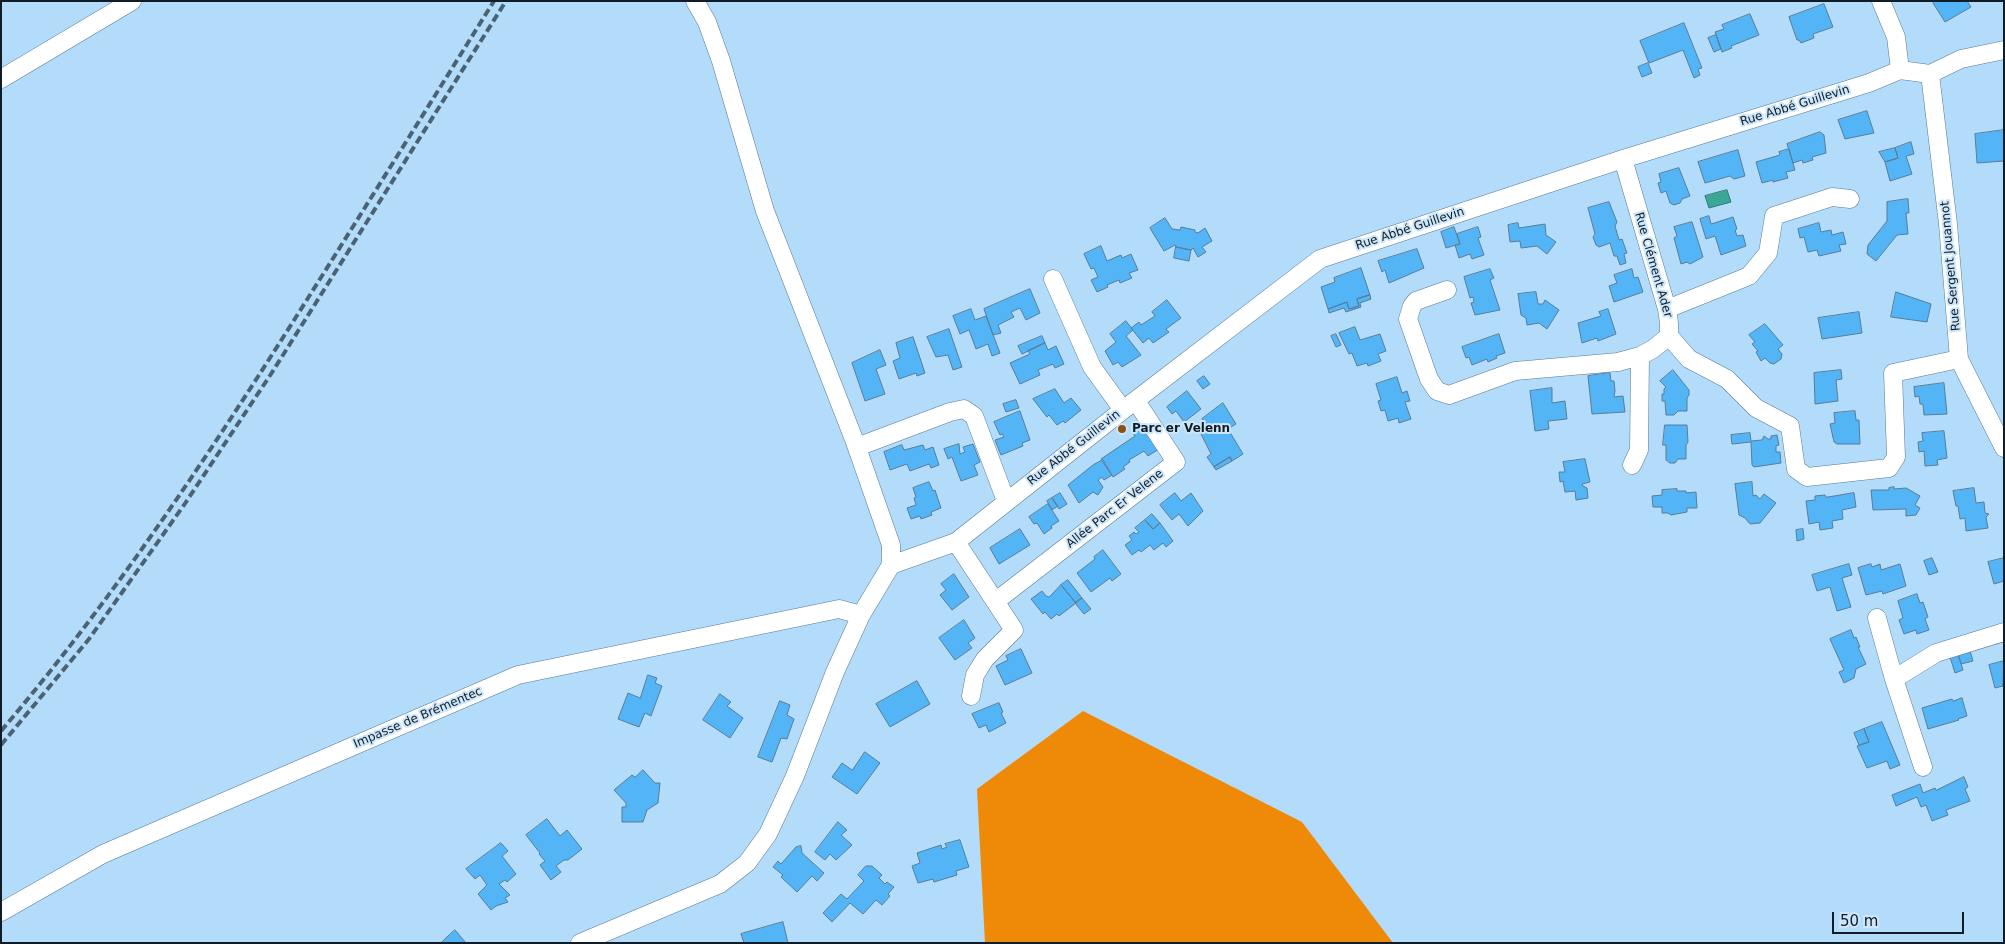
<!DOCTYPE html>
<html>
<head>
<meta charset="utf-8">
<style>
  body { margin:0 }
  #map { position:relative; width:2005px; height:944px; overflow:hidden; background:#b3dbfa; font-family:"DejaVu Sans",sans-serif }
  canvas { display:block }
  .frame { position:absolute; inset:0; border:2px solid #0e1d28; pointer-events:none }
  .scale { position:absolute; left:1832px; top:912px; width:132px; height:22px; box-sizing:border-box; border:2px solid #0e1d28; border-top:0; padding-left:6px; font-size:15px; line-height:18px; white-space:nowrap; color:#0e1d28; -webkit-text-stroke:4px #cee6f9; paint-order:stroke }
</style>
</head>
<body>
<div id="map">
<canvas width="2005" height="944"></canvas>
<div class="frame"></div>
<div class="scale">50 m</div>
</div>
<script>
const ctx = document.querySelector('canvas').getContext('2d');
ctx.lineJoin = 'round';
function fill(path, color) { ctx.fillStyle = color; ctx.fill(path, 'evenodd'); }
function trace(path, color, width, dash) { ctx.strokeStyle = color; ctx.lineWidth = width; ctx.lineCap = dash ? 'butt' : 'round'; ctx.setLineDash(dash || []); ctx.stroke(path); }
function drawText(font, color, halo, rows, align = 'center') {
  ctx.font = font + ' "DejaVu Sans",sans-serif'; ctx.lineWidth = 4; ctx.setLineDash([]); ctx.textBaseline = 'middle'; ctx.strokeStyle = halo; ctx.fillStyle = color; for (const [text, x, y, turn = 0] of rows) {
    ctx.save(); ctx.translate(x, y); ctx.rotate((+turn || 0) * Math.PI / 180); ctx.textAlign = isNaN(turn) ? turn : align; if (halo) ctx.strokeText(text, 0, 0); ctx.fillText(text, 0, 0); ctx.restore();
  }
}
const forest = new Path2D(`
  M1083,711l219,111 91,121h-408l-8,-154z`);
const water = new Path2D(`
  M1727,190l4,12 -22,6 -4,-12z`);
const building = new Path2D(`
  M1936,1h31l4,6 -26,15 -12,-19z
  M1824,4l9,23 -20,7 1,4 -13,5 -2,-3h-2l-8,-23z
  M1750,14l9,21 -28,11 1,2 -10,4 -7,-20 9,-3 -2,-4z
  M1684,23l18,45 -4,1 2,6 -6,3 -11,-28 -34,13 -9,-22z
  M1716,35l5,14 -7,3 -6,-14z
  M1648,63l4,10 -10,4 -4,-10z
  M1867,111l7,22 -29,6 -7,-19z
  M2004,130v31l-27,2 -2,-29z
  M1820,132l4,3 2,18 -14,4 1,3 -10,3 -1,-3 -9,3 -6,-19z
  M1911,142l3,12 -8,2 6,18 -22,7 -5,-19 13,-4 -3,-10z
  M1895,148l3,10 -13,4 -6,-10z
  M1789,149l6,21 -9,2 2,6 -15,4v-2l-11,3 -6,-21 24,-7 -1,-3z
  M1738,150l7,26 -11,3 -4,-3 -25,7 -7,-21z
  M1679,168l11,28 -8,3 -2,4 -6,2 -4,-2 -4,-12 -5,2 -3,-10 3,-1 -2,-8z
  M1908,199l1,14h-3l2,21 -11,1 -21,26 -9,-7 1,-9 19,-24v-19z
  M1609,202l8,20 -2,4 4,14 3,-1 5,14 -3,1 2,9 -6,2 -3,-9h-3l-4,-13 -11,4 -3,-2 -3,-8 2,-3 -7,-26z
  M1709,216l2,8 22,-7 4,12 -2,1 2,6 6,-1 3,11 -25,9 -6,-19 -9,3 -6,-20z
  M1165,218l7,11 8,1 1,-3 14,3v2l3,1 7,-5 7,13 -10,6 4,5 -8,5 -5,-9 -2,2 -15,-3 -1,-2 -11,6 -14,-23z
  M1692,222l11,35 -13,7 -3,-2 -6,2 -7,-26 3,-2 -3,-9z
  M1518,223l1,5 26,-4 1,11 10,7 -9,12 -10,-8 -16,2 -1,-7 -10,1 -2,-17z
  M1819,223l2,9 10,-2 1,5 11,-3 3,12 -7,1 2,6 -22,5 -2,-6 -9,2 -4,-15 -4,1 -2,-9z
  M1454,227l6,17 -14,4 -5,-16z
  M1478,227l3,10 -3,1 6,17 -12,4 -2,-5 -11,4 -4,-13 5,-1 -3,-10z
  M1101,246l6,15 14,-6 1,3 9,-4 7,16 -9,3 3,5 -12,5 -1,-3 -12,5 1,2 -11,5 -6,-12 7,-3 -4,-9 -3,1 -7,-15z
  M1176,247l15,3 -2,11 -15,-3z
  M1417,249l7,19 -35,15 -4,-13 -3,2 -4,-11z
  M1361,268l9,27 -13,4 2,7 -10,3 -2,-7 -19,7 -7,-22 14,-5 -1,-4z
  M1490,269l4,9 -4,2 10,30 -25,5 -4,-12 3,-1 -1,-5 -3,1 -6,-21z
  M1632,269l2,9 4,-1 5,15 -29,10 -5,-16 8,-3 -3,-8z
  M1030,289l10,24 -14,7 -6,-12 -9,4 3,5 -16,8 3,8 -8,2 -9,-26z
  M1536,292l2,12h5l2,-4 14,10 -12,19 -8,-6 -12,2 -1,-7 -5,-3 -3,-21z
  M1896,292l35,12 -4,18 -36,-5z
  M1370,295l1,4 -11,4 1,4 -15,5 -2,-4 -15,5 -1,-4 19,-7 2,7 10,-3 -2,-7z
  M1167,300l14,18 -15,11 3,3 -16,11 -4,-5 -6,5 -12,-15 8,-6 2,3 14,-9 -3,-4z
  M971,309l4,11 11,-4 14,37 -8,3 -4,-12 -12,5 -7,-19 -9,4 -7,-18z
  M1608,309l8,25 -18,7 -1,-3 -15,5 -4,-20 23,-7 -2,-4z
  M1859,312l3,21 -40,6 -4,-21z
  M1126,321l7,9 -7,6 15,19 -19,12 -4,-5 -5,3 -8,-14 11,-9 -6,-8z
  M1765,324l18,21 -5,4 4,5 -1,5 -7,5 -4,-1 -5,-5 -4,3 -5,-9 2,-1 -6,-7 3,-2 -6,-7z
  M1355,327l5,13 20,-6 6,17 -8,3 3,7 -13,5 -1,-3 -10,3 -5,-13 -3,1 -10,-21z
  M949,329l13,38 -9,3 -5,-15 -12,2 -9,-20z
  M1336,334l5,11 -5,2 -5,-11z
  M1499,334l6,19 -9,3 1,2 -9,4 -1,-3 -15,6 -3,-8 -3,1 -4,-11z
  M1042,336l3,7 -23,11 -4,-8z
  M913,337l12,36 -8,3 -1,-3 -17,6 -6,-18 7,-3 -4,-15z
  M1045,343l3,7 8,-4 8,18 -9,4 -2,-4 -15,6 2,5 -20,9 -10,-21 20,-9 -2,-3z
  M880,350l6,15 -10,4 9,25 -20,7 -13,-38z
  M1673,370l16,20v5l-2,3v13h-9l-4,4h-8l-1,-14h-3v-7h2v-5l2,-2 -6,-6z
  M1841,370l1,9 -6,1 2,21 -23,3 -1,-31z
  M1610,373l1,8h3l1,10 -1,6 9,-1 2,16 -33,2 -4,-38z
  M1204,376l6,8 -7,5 -6,-8z
  M1397,377l5,16 5,-2 3,10 -5,1 6,17 -12,4 -1,-5 -10,3 -3,-11 -4,1 -3,-10 3,-1 -5,-16z
  M1944,383l3,31 -23,1 -1,-11h-3l-1,-8 -4,1 -1,-10z
  M1552,388v15l13,-2 2,18 -19,2 1,8 -14,2 -5,-40z
  M1055,389l9,14 7,-5 10,12 -16,13 -2,-2 -6,4 -8,-10 -2,2 -14,-18z
  M1187,391l14,18 -17,13 -8,-11 -4,3 -5,-7z
  M1016,400l3,8 -13,4 -3,-8z
  M1223,403l13,21 -8,5 15,25 -11,7 -2,-4 -16,10 -7,-10 4,-3 -11,-22 7,-5 -5,-8z
  M1020,411l10,29 -8,3 1,3 -22,9 -6,-15 9,-3 -2,-3 -2,1 -6,-13z
  M1855,411l1,9h3l1,24h-23l-3,-2 -4,-18 5,-1 -1,-10z
  M1665,425h22l1,17 -2,3v14h-8l-3,4h-5l-4,-3v-15h-3z
  M1144,427l15,22 -11,7 -4,-5 -15,9 1,2 -7,5 2,2 -12,8 -12,-18 34,-23 -2,-3z
  M1944,431l3,27 -10,2 1,5 -13,1 -1,-15 -5,1 -1,-10 5,-1 -1,-8z
  M1750,433l1,8 11,-1 2,-4 4,3h3v-3l6,-1 2,10 -3,1v6h4l1,11 -27,4 -2,-2 -1,-23 -19,2 -1,-9z
  M959,444l1,10 5,-2 -2,-5 10,-3 7,18 -6,3 4,10 -17,6 -9,-24 -4,2 -4,-10z
  M902,445l2,5 19,-5 2,5 8,-3 6,18 -8,3 -2,-4 -19,7 -3,-7 -17,6 -6,-18z
  M1230,457l2,4 -16,9 -2,-3z
  M1585,459l5,23 -8,2 1,2 4,2 1,10 -12,2 -1,-9 -10,1 -2,-11 -3,1 -1,-10h6l-2,-10z
  M1103,460l9,15 -8,5 -2,-3 -4,3 5,7 -5,8 -5,-3 -14,11 -11,-18 25,-20z
  M929,482l4,9 2,-1 6,18 -10,4 1,3 -11,4 -1,-3 -9,3 -4,-11 9,-3 -2,-7 2,-1 -3,-9z
  M1752,482l1,14 3,-1 4,4 4,-5 12,9 -16,20 -10,1 -5,-6 -6,-3 -4,-31z
  M1894,487v2l12,-1 14,8 -5,9 5,3 -4,7 -10,1v-7l-33,1 -2,-20h18v-2z
  M1974,488l2,15 8,-1 1,11 4,1 -3,3 2,11 -22,3 -1,-13 -5,1 -2,-13h-2l-3,-15z
  M1677,489v2h9v2l10,-1 1,16h-10v4l-16,3 -3,-2h-6v-6h-9l-1,-11 10,-1v-5z
  M1060,493l7,11 -8,5 -7,-11z
  M1175,493l6,8 10,-8 12,18 -15,15 -9,-12 -7,6 -12,-15z
  M1854,493l2,14 -14,3 1,9 -11,2 1,7 -13,2 -1,-8 -10,2 -3,-23 9,-1v-4l10,-1 1,2z
  M1052,498l6,8 -6,4 -5,-9z
  M1048,504l11,17 -8,5 1,2 -8,6 -7,-11 -3,1 -5,-7z
  M1152,514l8,9 -7,6 -8,-9z
  M1145,520l8,9 7,-6 13,18 -7,6 -3,-4 -9,7 -4,-5 -9,7 -2,-2 -7,5 -7,-10 7,-5 -3,-4 5,-4 2,2 3,-2 -4,-4z
  M1020,529l10,16 -31,19 -9,-16z
  M1803,529l1,10 -7,2 -1,-11z
  M1103,550l18,24 -9,7 -2,-3 -19,14 -14,-19 18,-14 -1,-2z
  M1932,558l6,14 -9,3 -5,-14z
  M2004,558v23l-10,3 -6,-22z
  M1849,564l3,11 -10,3 9,29 -14,4 -7,-24 -13,4 -5,-16z
  M1871,564l1,3 8,-3 1,6 19,-6 6,22 -23,8 -1,-3 -16,4 -8,-27z
  M954,574l15,23 -17,13 -12,-15 6,-5 -5,-6z
  M1068,580l14,18 -6,5 -15,-18z
  M1061,585l15,18 -17,13 -2,-2 -6,5 -6,-7 -2,2 -12,-15 11,-8 4,5 3,1z
  M1917,594l3,9 3,-1 5,15 -3,2 4,11 -12,4 -1,-4 -12,4 -5,-14 4,-2 -5,-17z
  M1082,598l9,11 -7,5 -9,-11z
  M964,620l11,18 -7,5 4,5 -17,12 -16,-22z
  M1851,630l3,8 2,-1 4,10h-2l8,17 -10,5 -2,9 -10,5 -5,-11 5,-2 -14,-31z
  M1021,649l11,24 -27,12 -9,-19 12,-6 -2,-4z
  M1970,651l3,10 -12,3 -3,-10z
  M1958,654l5,16 -8,3 -5,-16z
  M2004,661l-1,25 -8,2 -6,-23z
  M648,675l9,3 -2,5 7,3 -11,30 -6,-3 -6,14 -21,-8 10,-26 12,5z
  M917,681l13,23 -40,23 -14,-23z
  M720,694l11,8 -4,4 16,12 -13,20 -27,-18z
  M1962,698l5,18 -9,3 1,1 -31,9 -6,-21 30,-9 1,2z
  M780,701l10,4 -3,10 7,4 -7,20 -6,-1 -9,24 -14,-5z
  M999,703l4,9 -2,1 5,10 -17,9 -3,-7 -7,3 -7,-14z
  M1882,722l18,43 -10,4 -3,-8 -20,7 -10,-22 12,-4 -5,-13z
  M1864,729l5,13 -10,3 -5,-12z
  M865,752l15,11 -23,31 -25,-17 10,-14 10,7z
  M643,770l12,13h5l-2,20 -11,7 -4,12h-21v-15h4v-4l-12,-13 18,-15 3,2z
  M1964,777l4,10 -3,2 5,12 -24,9 2,5 -16,6 -6,-16 -5,2 -4,-10 -21,9 -4,-11 28,-11 3,9 12,-5 1,2z
  M547,819l13,17 7,-6 15,19 -14,11h-4l-8,6 5,6 -10,8 -11,-15 5,-4 -6,-7 1,-1 -14,-18z
  M838,822l9,8 -6,5 11,10 -16,15 -6,-6 -5,6 -10,-8z
  M960,840l9,27 -13,4 1,4 -23,7 -1,-3 -15,4 -6,-17 8,-3 -3,-10 24,-8 1,4 5,-2 -2,-3z
  M501,843l7,8 -6,5 14,18 -9,8 -2,-2 -6,4 11,11 -5,3 3,4 -12,4 -5,4 -13,-16 9,-9 -7,-10 -5,4 -9,-10z
  M801,846l1,7 22,20 -7,8 -5,-5 -15,16 -16,-15 2,-2 -10,-8 5,-6 3,3 15,-17z
  M866,866h6l10,9 -3,3 6,6 2,-2 7,5 -6,7 2,2 -8,9 -6,-5 -13,14 -13,-11 -18,19 -9,-9 18,-19 6,5 17,-18 -6,-6z
  M783,922l5,21h-44l-3,-9z
  M455,930l11,13h-25z`);
const street = new Path2D(`
  M1881,1l15,36 4,33
  M1930,74l18,150 11,135 45,89
  M1,79l131,-78
  M1623,159l44,150 2,14v13l20,23 38,20 29,29 34,18 6,43 11,8 82,-9 7,-11 -3,-84 66,-14
  M1053,279l39,88 31,43
  M1447,290l-31,11 -4,5 -4,13 21,60 8,12 12,4 66,-24 103,-9 22,-6 13,-7 16,-13
  M1667,309l82,-33 19,-23 6,-37 58,-19 18,2
  M857,447l93,-35 14,-3 10,7 32,85
  M1632,465l7,-15 1,-94
  M956,542l58,88 -29,29 -10,16 -4,21
  M891,565l65,-23 167,-132 197,-151 303,-100 246,-76 31,-13 30,4 31,-15 43,-9
  M996,601l180,-139 -40,-61
  M1877,618l17,61 42,-26 68,-21
  M1894,679l29,88
  M1,912l102,-58 415,-179 321,-66 22,6
  M580,943l140,-59 27,-21 21,-29 27,-58 40,-104 26,-57 30,-50v-20l-36,-103 -90,-231 -44,-150 -14,-39 -12,-21`);
const rail = new Path2D(`
  M1,731c120,-141 221,-296 319,-452 58,-92 116,-185 174,-278
  M1,745l88,-106 95,-134 87,-131 235,-373`);
const markers = [
  [1122,429,5,"#8d520f"]
];
const streetNames = [
  ["Rue Abbé Guillevin",1795,106,-17],
  ["Rue Abbé Guillevin",1410,229,-18],
  ["Rue Clément Ader",1653,265,74],
  ["Rue Sergent Jouannot",1951,266,-95],
  ["Rue Abbé Guillevin",1074,448,-38],
  ["Allée Parc Er Velene",1115,509,-38],
  ["Impasse de Brémentec",418,718,-23]
];
const poiNames = [
  ["Parc er Velenn",1132,429]
];
fill(forest, '#ee8a08');
fill(water, '#3ca797');
trace(water, '#2e7e76', 1);
fill(building, '#53b4f6');
trace(building, '#587d99', 1);
trace(street, '#567b97', 19);
trace(street, '#fff', 18);
trace(rail, '#4a6274', 4, [8, 4]);
for (const [x, y, r, color] of markers) { const dot = new Path2D(); dot.arc(x, y, r, 0, 2 * Math.PI); ctx.fillStyle = color; ctx.fill(dot); trace(dot, '#cee6f9', 2); }
drawText('12px', '#0e1d28', '#cee6f9', streetNames);
drawText('bold 12px', '#0e1d28', '#cee6f9', poiNames, 'left');
</script>
</body>
</html>
